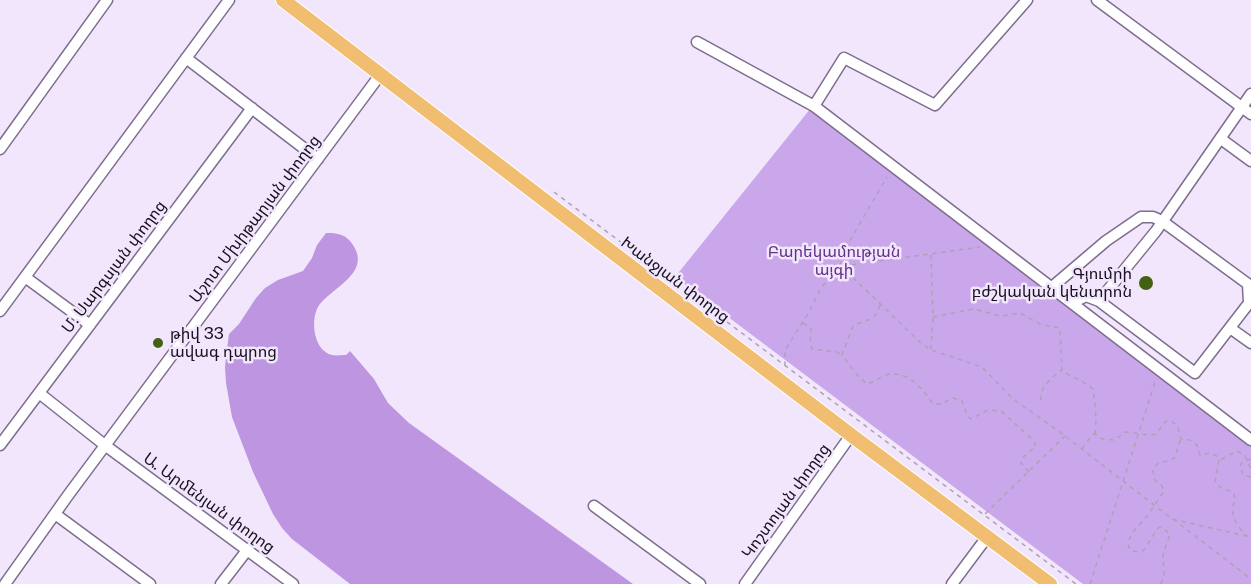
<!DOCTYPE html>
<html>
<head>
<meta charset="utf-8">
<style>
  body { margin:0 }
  canvas { display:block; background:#f1e6fc }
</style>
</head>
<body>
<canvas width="1251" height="584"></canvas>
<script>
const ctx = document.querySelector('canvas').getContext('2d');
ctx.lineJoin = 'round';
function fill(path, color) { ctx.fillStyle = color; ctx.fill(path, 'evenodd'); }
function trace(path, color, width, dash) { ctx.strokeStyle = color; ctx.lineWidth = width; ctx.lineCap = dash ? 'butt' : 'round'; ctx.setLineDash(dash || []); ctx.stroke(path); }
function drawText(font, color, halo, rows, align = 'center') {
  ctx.font = font + ' "Public Sans","Noto Sans Armenian",sans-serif'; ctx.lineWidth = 5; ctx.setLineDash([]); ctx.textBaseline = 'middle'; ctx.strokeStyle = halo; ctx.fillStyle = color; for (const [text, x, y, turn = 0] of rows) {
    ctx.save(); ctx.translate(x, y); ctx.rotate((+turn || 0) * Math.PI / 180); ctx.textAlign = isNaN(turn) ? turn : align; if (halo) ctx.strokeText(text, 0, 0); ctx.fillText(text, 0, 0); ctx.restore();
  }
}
const green = new Path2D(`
  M811,108l440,338v138h-168l-408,-307z`);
const forest = new Path2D(`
  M326,233c12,0 20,1 27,12 19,29 -23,43 -35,62 -8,14 -4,44 14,48 4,1 10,0 14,0l4,-4 24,28 14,24 21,20 224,161h-283l-58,-45 -10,-11 -9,-14 -20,-42 -21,-55 -6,-34 -1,-16 2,-18 2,-15 10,-10 17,-26 9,-10 13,-8 25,-9 9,-13 5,-13z`);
const path = new Path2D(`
  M554,192l522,392
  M931,255l2,62 -2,32
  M840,265l82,79 9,6 51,17 30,31 53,38 107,83 79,18
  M843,266l137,-19
  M880,305c-6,18 -12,13 -27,21l-11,29 16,21 9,8c8,-2 15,-9 23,-10 19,-2 34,16 43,30h8l12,-6 9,3 6,16 3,2 17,-9 13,1 33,30 2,5 -15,13v4l8,9
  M933,317l41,-8 27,7 19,-3 20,11 20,4 2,43c10,6 22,10 31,18 2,14 4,31 2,45
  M803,323l8,6 -1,14 2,6 25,3 5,3
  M785,366v-16l24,-38 12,-24 19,-23 9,-23 38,-65
  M1041,400c-2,-13 11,-22 20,-30
  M1082,449l10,-14 3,-1 8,5 12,1 10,-8c7,0 26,5 30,2 7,-5 6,-11 14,-14l8,5 4,14 9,1 7,5 3,10 11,-2 11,6 15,-8 8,5 6,13
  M1251,459l-9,3 -2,4 3,9 8,2
  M1219,460l-4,22 6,6 12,4c3,7 2,8 0,14 -2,13 6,22 14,30
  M985,514l80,-78
  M1173,519l78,60
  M1090,584l66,-205
  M1161,584l3,-9 -1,-20 7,-21 -9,-7 -3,1 -15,23c-9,2 -15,0 -15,-9l4,-9 16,-18 16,-24 -2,-5 -8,-7 -1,-9 5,-7c26,-5 14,-6 23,-24`);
const minor = new Path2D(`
  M1027,0l-92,105 -91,-47 -30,48 437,334
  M1097,0l154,114
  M697,42l117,64
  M186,58l132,101
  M1221,139l30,22
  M0,149l107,-149
  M25,277l65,48
  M1052,287l54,-46 35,-24h12l9,4 86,63 1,19 -54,70 -96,-72 -13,-5 -14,7
  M1099,301l57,-70 95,-137
  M0,311l229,-311
  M1230,328l21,15
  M39,393l67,53 187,138
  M0,445l252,-337
  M594,506l106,78
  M55,514l95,70
  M5,584l64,-90 311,-419
  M221,584l27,-35
  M745,584l106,-149
  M952,584l35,-47`);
const major = new Path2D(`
  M283,0l568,435 199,149`);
const markers = [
  [1146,283,8,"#446012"],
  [158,343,6,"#446012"]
];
const streetNames = [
  ["Աշոտ Մխիթարյան փողոց",255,219,-53],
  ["Մ. Սարգսյան փողոց",114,267,-53],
  ["Խանջյան փողոց",675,280,37],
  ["Կոշտոյան փողոց",786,501,-54],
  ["Ա. Արմենյան փողոց",209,503,36]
];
const parkNames = [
  ["Բարեկամության",834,252],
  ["այգի",834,270]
];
const poiNames = [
  ["Գյումրի",1132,274],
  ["բժշկական կենտրոն",1132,292],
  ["թիվ 33",170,334,"left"],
  ["ավագ դպրոց",170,352,"left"]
];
fill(green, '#caa7ea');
fill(forest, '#bd95e0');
trace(minor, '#7e6d8e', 13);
trace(major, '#fff', 16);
trace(path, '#aca2b5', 1.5, [4.5, 4.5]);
trace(minor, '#fff', 10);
trace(major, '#f0bd71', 14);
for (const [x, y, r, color] of markers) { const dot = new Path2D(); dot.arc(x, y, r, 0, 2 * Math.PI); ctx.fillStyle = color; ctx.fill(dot); trace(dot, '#f1e6fc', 2); }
drawText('16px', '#18111e', '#f1e6fc', streetNames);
drawText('16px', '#643189', '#f1e6fc', parkNames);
drawText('16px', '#18111e', '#f1e6fc', poiNames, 'right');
</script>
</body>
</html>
